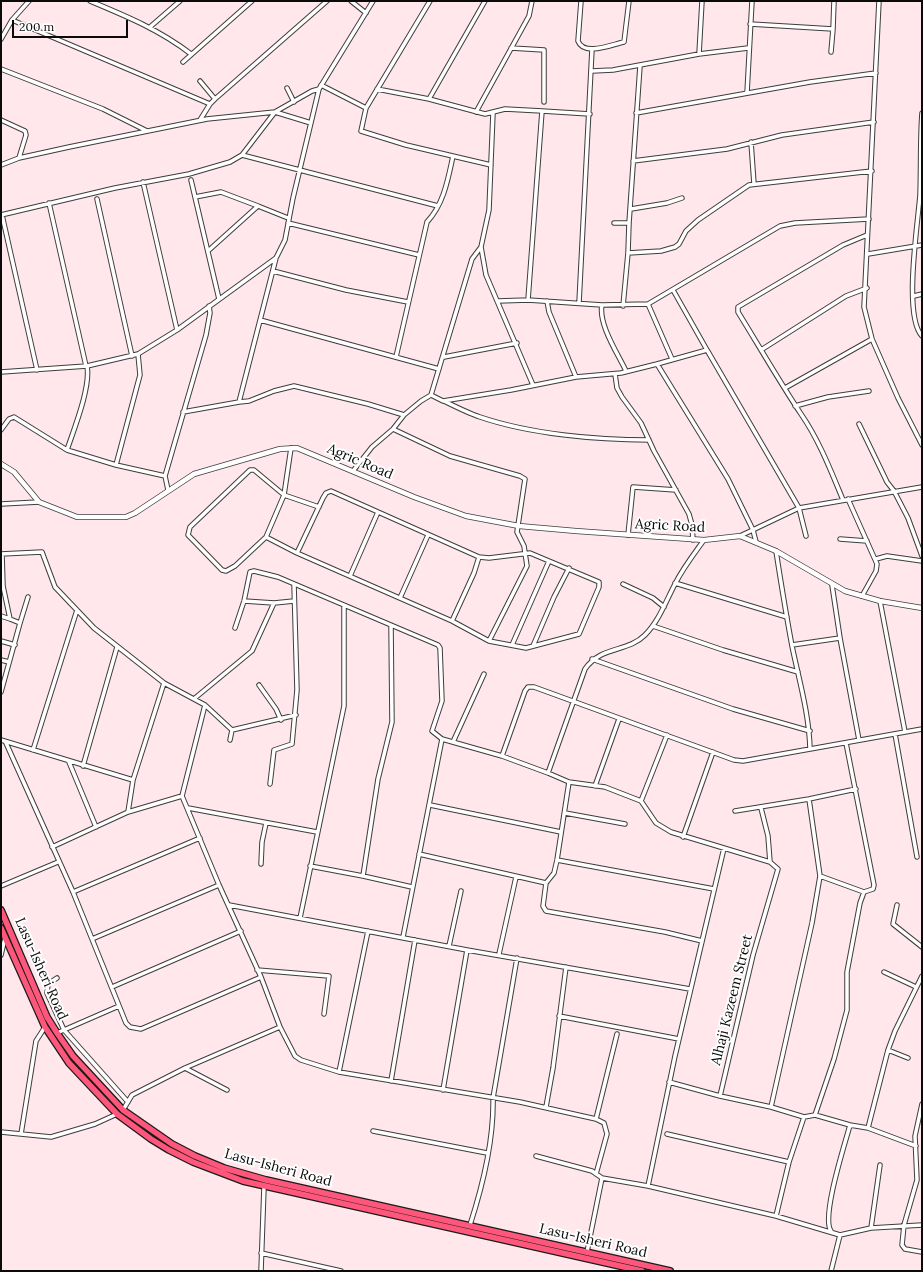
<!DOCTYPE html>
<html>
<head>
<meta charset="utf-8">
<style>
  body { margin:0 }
  #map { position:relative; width:923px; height:1272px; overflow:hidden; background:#ffe7eb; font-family:Lora,serif }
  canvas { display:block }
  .frame { position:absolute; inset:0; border:2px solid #0a0a0a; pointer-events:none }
  .scale { position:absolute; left:12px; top:20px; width:116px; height:18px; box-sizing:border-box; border:2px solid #0a0a0a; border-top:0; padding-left:5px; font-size:12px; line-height:14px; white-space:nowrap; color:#0a0a0a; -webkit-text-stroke:3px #fff; paint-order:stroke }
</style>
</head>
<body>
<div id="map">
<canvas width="923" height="1272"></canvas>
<div class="frame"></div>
<div class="scale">200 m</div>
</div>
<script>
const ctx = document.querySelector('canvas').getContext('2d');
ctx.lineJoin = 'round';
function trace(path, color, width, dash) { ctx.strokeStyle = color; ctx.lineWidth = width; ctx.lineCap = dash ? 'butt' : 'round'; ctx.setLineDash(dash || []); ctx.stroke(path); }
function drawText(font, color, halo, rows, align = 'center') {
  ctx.font = font + ' Lora,serif'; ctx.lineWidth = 4; ctx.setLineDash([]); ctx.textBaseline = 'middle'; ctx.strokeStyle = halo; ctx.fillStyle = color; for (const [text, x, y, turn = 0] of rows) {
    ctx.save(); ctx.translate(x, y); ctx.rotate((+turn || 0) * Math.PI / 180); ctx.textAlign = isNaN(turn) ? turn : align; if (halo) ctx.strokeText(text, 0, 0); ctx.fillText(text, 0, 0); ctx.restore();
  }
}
const minor = new Path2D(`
  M90,1c36,15 70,29 101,53
  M351,1l15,12
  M430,1l-64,107 -5,23 45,14 85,20
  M581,1l-3,40c6,16 35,3 46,1l5,-41
  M879,1l-15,306 8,32 26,59 24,47
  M12,20l198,84
  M750,24l83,5 1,-28
  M150,27l30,-26
  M1,39l11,-19 17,-19
  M511,48l33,2v52
  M831,52l2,-23
  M699,54l3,-53
  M183,62l69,-61
  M1,69l102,40 44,22
  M592,71l21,-1 86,-16 49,-6
  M200,81l15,18
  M321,85l45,23
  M287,88l7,14
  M377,89l52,10 56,15 20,-5 37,2
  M747,93l5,-92
  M429,99l56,-98
  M476,112l53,-96 3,-15
  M493,113l-4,97 -8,37 5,28 47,110
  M636,113l174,-31 66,-9
  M922,113c-2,27 -1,54 -2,82 -2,28 -17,121 2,141
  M1,120l24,11 1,4 -7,23
  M200,120l10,-16 5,-5 112,-98
  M751,142l3,42
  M242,155l196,51
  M633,161l94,-12 55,-14 92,-13
  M1,165l18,-7 50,-11 138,-28 68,-7 37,-21 7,-2
  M191,180l28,119
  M143,182l34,148
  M195,197l26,-5 37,14 -50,45
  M97,199l35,157
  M49,203l37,163
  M258,206l30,12
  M631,209l36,-6 15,-5
  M1,215l114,-27 74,-14 41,-12 12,-7 33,-43 36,11
  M2,215l35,155
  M288,223l131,32
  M614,223h15l-1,30 -5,53
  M629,223l11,-157
  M628,253l33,-2 14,-4 4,-3 7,-13 12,-11 51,-35 123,-14
  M868,254l54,-9
  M273,271l73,19 62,12
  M673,290l34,60
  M914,296l8,-2
  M528,300l14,-189 48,3
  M498,301l30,-1 74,5 46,-1 132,-78 15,-3 74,-4
  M547,301l2,11 27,65
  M579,303l13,-254
  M648,304l24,55
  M602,305c-4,19 16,49 24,66
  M260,320l179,49
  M761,350l85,-54 21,-8
  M396,357l31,-135c17,-18 21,-43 26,-66
  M444,357l73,-14
  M657,364l50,-14 92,158 7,28
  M1,372l86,-6 51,-12 39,-24 99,-72
  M615,374l2,14 5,9 19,26 13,28 35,63 3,11 1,15
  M785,388l87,-49
  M431,395l12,6 68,-11 65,-13 45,-4 36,-9 71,115 25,51 3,12
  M444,401c12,6 24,12 36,16 50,17 116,23 169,23
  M239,402l10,-1 25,-10 20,-5 74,18 36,11
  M795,406l33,-9 41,-6
  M183,412l56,-10 37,-144 9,-18 8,-42 26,-109 54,-88
  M859,424l28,58 7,9 14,27 14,38
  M393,429l57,27 70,20 5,3 -8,53 7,14 3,20 -38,75
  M1,430l8,-11 5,-2 53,33 49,15 49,11
  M291,448l-7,47 35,12
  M67,450c7,-21 24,-63 20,-84
  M116,465l24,-90 -2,-21
  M250,470h4l30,25 -18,42 -31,29 -9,5 -4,-1 -34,-35 2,-8z
  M353,471l19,-24 21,-18 11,-14 17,-14 10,-6 41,-136 9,-12
  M168,490l-3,-14 41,-141 4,-22 -1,-7
  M848,499l29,65 -1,7 -14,25
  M843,500c-12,-29 -24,-60 -42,-86 -22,-33 -42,-68 -63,-102v-5l105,-62 24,-10
  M1,504l38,-2
  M628,535l5,-48 43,3
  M740,536l59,-28 123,-21
  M266,537l31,16 155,68 37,20 37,7 53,-14 20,-47v-5l-69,-29 -41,5 -10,-1 -148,-66 -5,2 -3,5 -26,55
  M840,539l27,2
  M776,551c5,32 10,63 16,95 7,34 17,67 18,103
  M1,554l41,-2 13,35 39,41 70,55 41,22 27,25 64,-15
  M876,559l11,-3 35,5
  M350,576l28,-64
  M675,583l112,34
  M623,584l30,14 11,9
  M832,585l8,53 19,102
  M400,598l28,-63
  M244,601l30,2 20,-2
  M880,601l25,131
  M1,616l9,3
  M452,621l22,-48 5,-16
  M20,623l8,-26
  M653,626l70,24 75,22
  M235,628l9,-27 6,-29 4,-1 24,6 160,68 2,3 2,53 -10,30 10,8 60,17 46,17
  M1,641l14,4
  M512,645l37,-84
  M792,645l48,-7
  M533,646l21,-49 15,-29
  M592,659l141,50 77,22
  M1,660l8,2
  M259,685l17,24 5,11
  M1,692l19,-69 -10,-4 -7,-33 -1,-32
  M195,698l57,-47 22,-48
  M205,705l-23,91 37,89 42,92 19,50 15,29 6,4 38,12 181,30 76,17 8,4 3,11 -11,40
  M895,734l22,123
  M1,740l132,40
  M230,740l2,-10
  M453,742l31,-68
  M6,743l67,149 53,131 4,4 11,2 120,-52
  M33,750l44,-140
  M502,756l23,-65 3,-4h6l200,73 9,1 179,-32
  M69,762l27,65
  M83,766l34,-119
  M569,782l36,5 36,14 15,22 15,9 99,30 8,7 -25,86 -33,141 -51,-14
  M270,784l4,-34 18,-6 5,-54 -3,-106
  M595,786l24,-67
  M641,801l26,-66
  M430,805l131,27
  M188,808l129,24
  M761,808l7,28 2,26
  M735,811l74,-12 47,-10
  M128,812l5,-32 31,-97
  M565,813l60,11
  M683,837l30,-85
  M52,847l76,-35 54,-16
  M419,854l127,29 -3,23 3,5 119,21 37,9
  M557,860l157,29
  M261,864l1,-22 4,-19
  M310,866l53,10 49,11
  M363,876l15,-97 14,-57 -1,-97
  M820,876l44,16
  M546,883l8,-10 3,-13 12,-78 -21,-9 37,-104c17,-24 42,-16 60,-34 14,-14 21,-34 30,-51 8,-16 19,-30 29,-44
  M1,886l57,-24
  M73,892l127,-54
  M229,905l238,45 223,39
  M897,905l-4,19 29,23
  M300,918l44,-212v-101
  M403,937l39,-198
  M92,939l127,-54
  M449,946l12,-55
  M499,954l17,-77
  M1,955l4,-17
  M257,970l72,6 -5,38
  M884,972l32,15
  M57,978l-9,6 -1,9 17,37 64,72
  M112,987l129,-56
  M559,1016l120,23
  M57,1033l62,-27
  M888,1050l20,8
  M185,1068l42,22
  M339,1072l29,-141
  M391,1081l24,-141
  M443,1090l24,-140
  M720,1096l51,11 33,10 11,-2 35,10 18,3 48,18
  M922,1104l-7,32 2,44 -13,45 -2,20 3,4 17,3
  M546,1107l7,-39 13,-101
  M771,1107l41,-184 8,-47 -11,-77
  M123,1110l9,-15 53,-27 95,-41
  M815,1115l19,-56 13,-49v-38l13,-69 4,-11 9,-3 1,-4 -28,-142
  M596,1119l21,-85
  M868,1128l20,-78 7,-19 27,-55
  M373,1131l114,22
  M1,1132l50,5 44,-13 22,-10
  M21,1134l15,-93 9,-14
  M667,1134l122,28
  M536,1156l56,15 10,7 46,8 128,30 64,19
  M648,1186l27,-130 49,-208
  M776,1216l13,-54 15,-45
  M470,1225c13,-40 24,-84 23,-127l24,-140
  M871,1228l9,-63
  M831,1231c-10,-14 14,-87 19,-106
  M587,1252l15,-74
  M261,1253l80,18
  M261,1271l3,-84
  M831,1271l9,-36 31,-7 51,-3`);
const tertiary = new Path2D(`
  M1,464l13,8 25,30 38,15h49l9,-4 59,-39 86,-25 17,-1 117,49 52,19 53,10 57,5 128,9 36,-4 36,15 69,40 35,10 42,7`);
const primary = new Path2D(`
  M1,910l46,107 10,16 16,23 50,54 49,34 23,12 29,12 42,12 404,91
  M1,928l44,99 24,36 15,16 33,35 34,25 18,11 24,12 50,19 399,90`);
const streetNames = [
  ["Agric Road",360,462,23],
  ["Agric Road",670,526,3],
  ["Lasu-Isheri Road",41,969,66],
  ["Alhaji Kazeem Street",732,1000,-76],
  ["Lasu-Isheri Road",278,1168,15],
  ["Lasu-Isheri Road",593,1241,13]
];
trace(minor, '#3d3d3d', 5.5);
trace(tertiary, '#3d3d3d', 6);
trace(primary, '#1b1b1b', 8);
trace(minor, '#fff', 3.5);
trace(tertiary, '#fff', 4.5);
trace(primary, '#ff577b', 5.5);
drawText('14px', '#0a0a0a', '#fff', streetNames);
</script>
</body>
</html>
